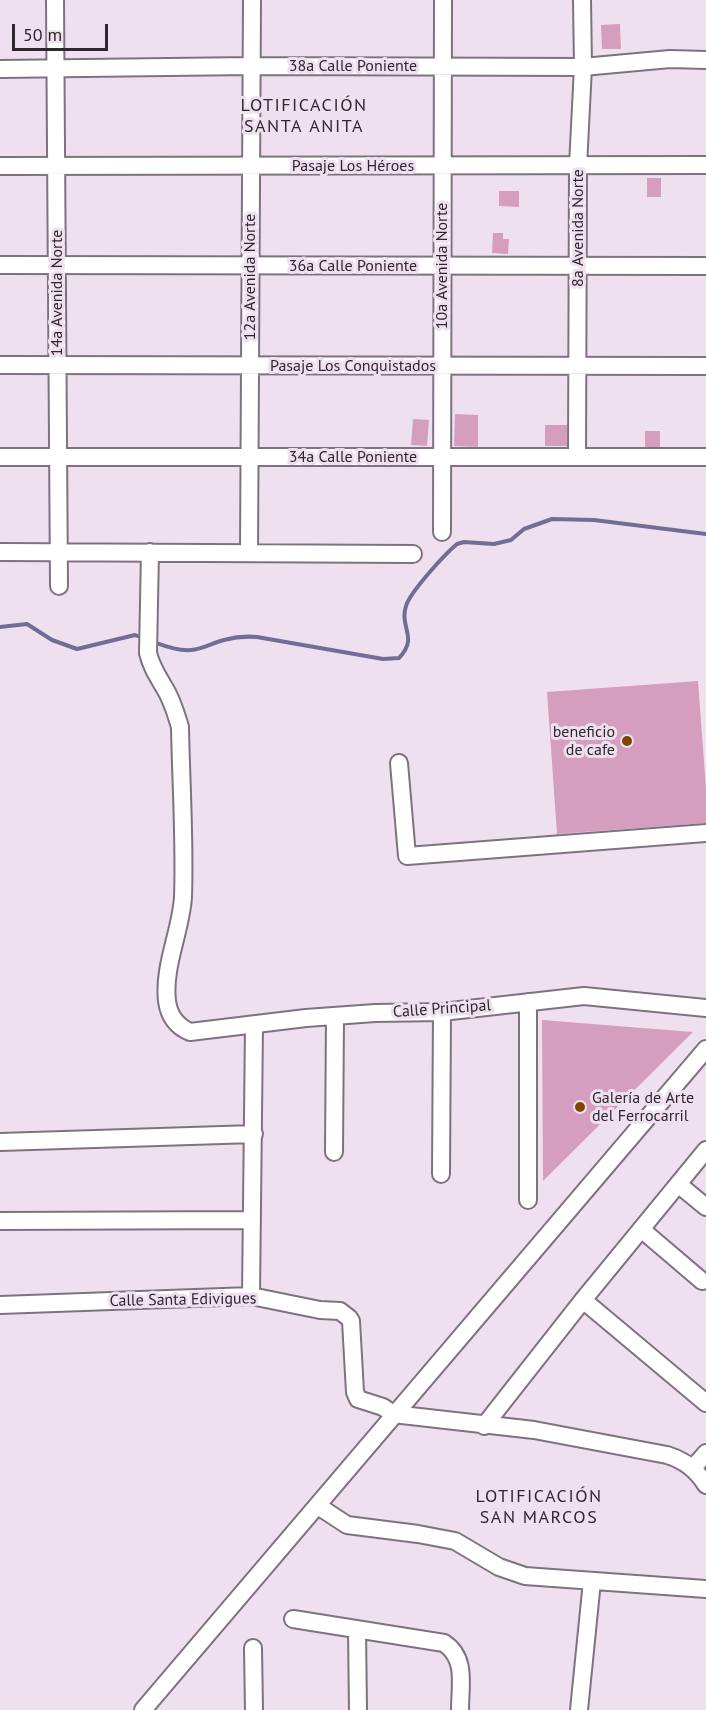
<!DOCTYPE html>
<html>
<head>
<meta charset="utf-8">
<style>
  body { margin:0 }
  #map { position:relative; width:706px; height:1710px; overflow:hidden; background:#efe0f0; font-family:"PT Sans",sans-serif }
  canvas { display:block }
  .scale { position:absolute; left:12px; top:24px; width:96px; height:27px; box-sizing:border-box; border:3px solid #2e282e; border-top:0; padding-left:8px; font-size:18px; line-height:21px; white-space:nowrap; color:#2e282e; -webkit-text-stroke:4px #efe0f0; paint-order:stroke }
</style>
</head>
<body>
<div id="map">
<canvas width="706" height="1710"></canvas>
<div class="scale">50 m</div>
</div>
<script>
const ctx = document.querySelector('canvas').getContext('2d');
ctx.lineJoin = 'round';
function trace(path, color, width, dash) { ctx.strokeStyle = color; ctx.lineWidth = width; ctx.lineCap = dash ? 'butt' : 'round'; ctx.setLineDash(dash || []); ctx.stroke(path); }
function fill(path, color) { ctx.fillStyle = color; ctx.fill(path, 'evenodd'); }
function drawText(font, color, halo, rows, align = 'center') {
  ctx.font = font + ' "PT Sans",sans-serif'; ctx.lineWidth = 6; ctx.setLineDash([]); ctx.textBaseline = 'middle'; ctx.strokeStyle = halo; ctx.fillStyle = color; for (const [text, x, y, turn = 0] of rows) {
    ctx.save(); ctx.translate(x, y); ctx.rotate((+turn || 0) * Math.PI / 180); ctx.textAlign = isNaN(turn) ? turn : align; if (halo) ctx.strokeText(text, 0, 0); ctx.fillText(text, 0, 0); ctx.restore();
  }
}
const stream = new Path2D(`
  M0,627l27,-3 25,16 25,9 58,-14 8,3
  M153,642c12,4 25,9 38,8 12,-1 21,-7 33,-10 11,-3 22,-4 33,-3l126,22 16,-1c20,-21 0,-30 7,-52 4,-14 39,-52 51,-62l7,-2 30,2 17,-4 13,-11 28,-10 42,1 112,14`);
const building = new Path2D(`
  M620,24l1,25h-19l-1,-24z
  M647,178h14v19h-14z
  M499,191h20v16l-20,-1z
  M493,233h10v6h6l-1,15 -16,-1z
  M455,414l23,1v32l-24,-1z
  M413,419l16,1 -2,26 -16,-1z
  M545,425h22v21h-22z
  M645,431h15v16h-15z
  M698,681l8,108v34l-149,11 -10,-142z
  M542,1020l151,12 -150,149z`);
const minor = new Path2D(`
  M55,0l4,586
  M0,69l252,-3 331,1 87,-8 36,1
  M0,166l706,-1
  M0,265l706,1
  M0,365l706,1
  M0,457h706
  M577,457l1,-291 5,-99 -1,-67
  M442,532l1,-532
  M0,552l413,2
  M150,552l-2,101c3,13 9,22 16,34 8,12 12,27 16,40 1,56 5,114 3,170 -2,34 -20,69 -16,104 2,15 9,25 23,31l116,-14 69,-5 67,-1 142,-16 122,12
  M249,553l3,-553
  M399,763l8,93 299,-23
  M528,1002v198
  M0,1142l254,-8
  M334,1152l1,-136
  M441,1174l1,-162
  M678,1184l28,23
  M0,1221l252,-1
  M641,1229l61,52
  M251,1296l3,-271
  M583,1300l123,103
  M0,1305l251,-9 69,14 20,1 9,7 2,3 4,71 3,7 25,8 10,7 141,16 133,25c17,5 30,15 39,30
  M484,1426l99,-126 123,-150
  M693,1468l13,-15
  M318,1506l29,19 71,9 37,7 44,26 26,9 181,13
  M293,1619l151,24c23,15 16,42 16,67
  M357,1629l1,81
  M253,1648l1,62
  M143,1710l563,-661
  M579,1710l13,-129`);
const markers = [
  [627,741,6,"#804400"],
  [580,1107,6,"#804400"]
];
const streetNames = [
  ["38a Calle Poniente",353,66],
  ["Pasaje Los Héroes",353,166],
  ["8a Avenida Norte",578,228,-90],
  ["36a Calle Poniente",353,266],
  ["10a Avenida Norte",442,266,-90],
  ["12a Avenida Norte",250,277,-90],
  ["14a Avenida Norte",57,293,-90],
  ["Pasaje Los Conquistados",353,366],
  ["34a Calle Poniente",353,457],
  ["Calle Principal",442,1009,-4],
  ["Calle Santa Edivigues",183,1300,-1]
];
const poiNames = [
  ["beneficio",615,732],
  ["de cafe",615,750],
  ["Galería de Arte",592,1098,"left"],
  ["del Ferrocarril",592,1116,"left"]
];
const neighbourhoodNames = [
  ["LOTIFICACIÓN",304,106],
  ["SANTA ANITA",304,127],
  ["LOTIFICACIÓN",539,1497],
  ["SAN MARCOS",539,1518]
];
trace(stream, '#716d94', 4);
fill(building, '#d69ebe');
trace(minor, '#7f7280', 20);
trace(minor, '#fff', 16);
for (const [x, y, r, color] of markers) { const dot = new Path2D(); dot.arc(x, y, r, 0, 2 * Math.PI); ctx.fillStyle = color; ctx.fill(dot); trace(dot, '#efe0f0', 2); }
drawText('16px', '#2e282e', '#efe0f0', streetNames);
drawText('16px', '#2e282e', '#efe0f0', poiNames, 'right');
ctx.letterSpacing = '1.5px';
drawText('18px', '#2e282e', '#efe0f0', neighbourhoodNames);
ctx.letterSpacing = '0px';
</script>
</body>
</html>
